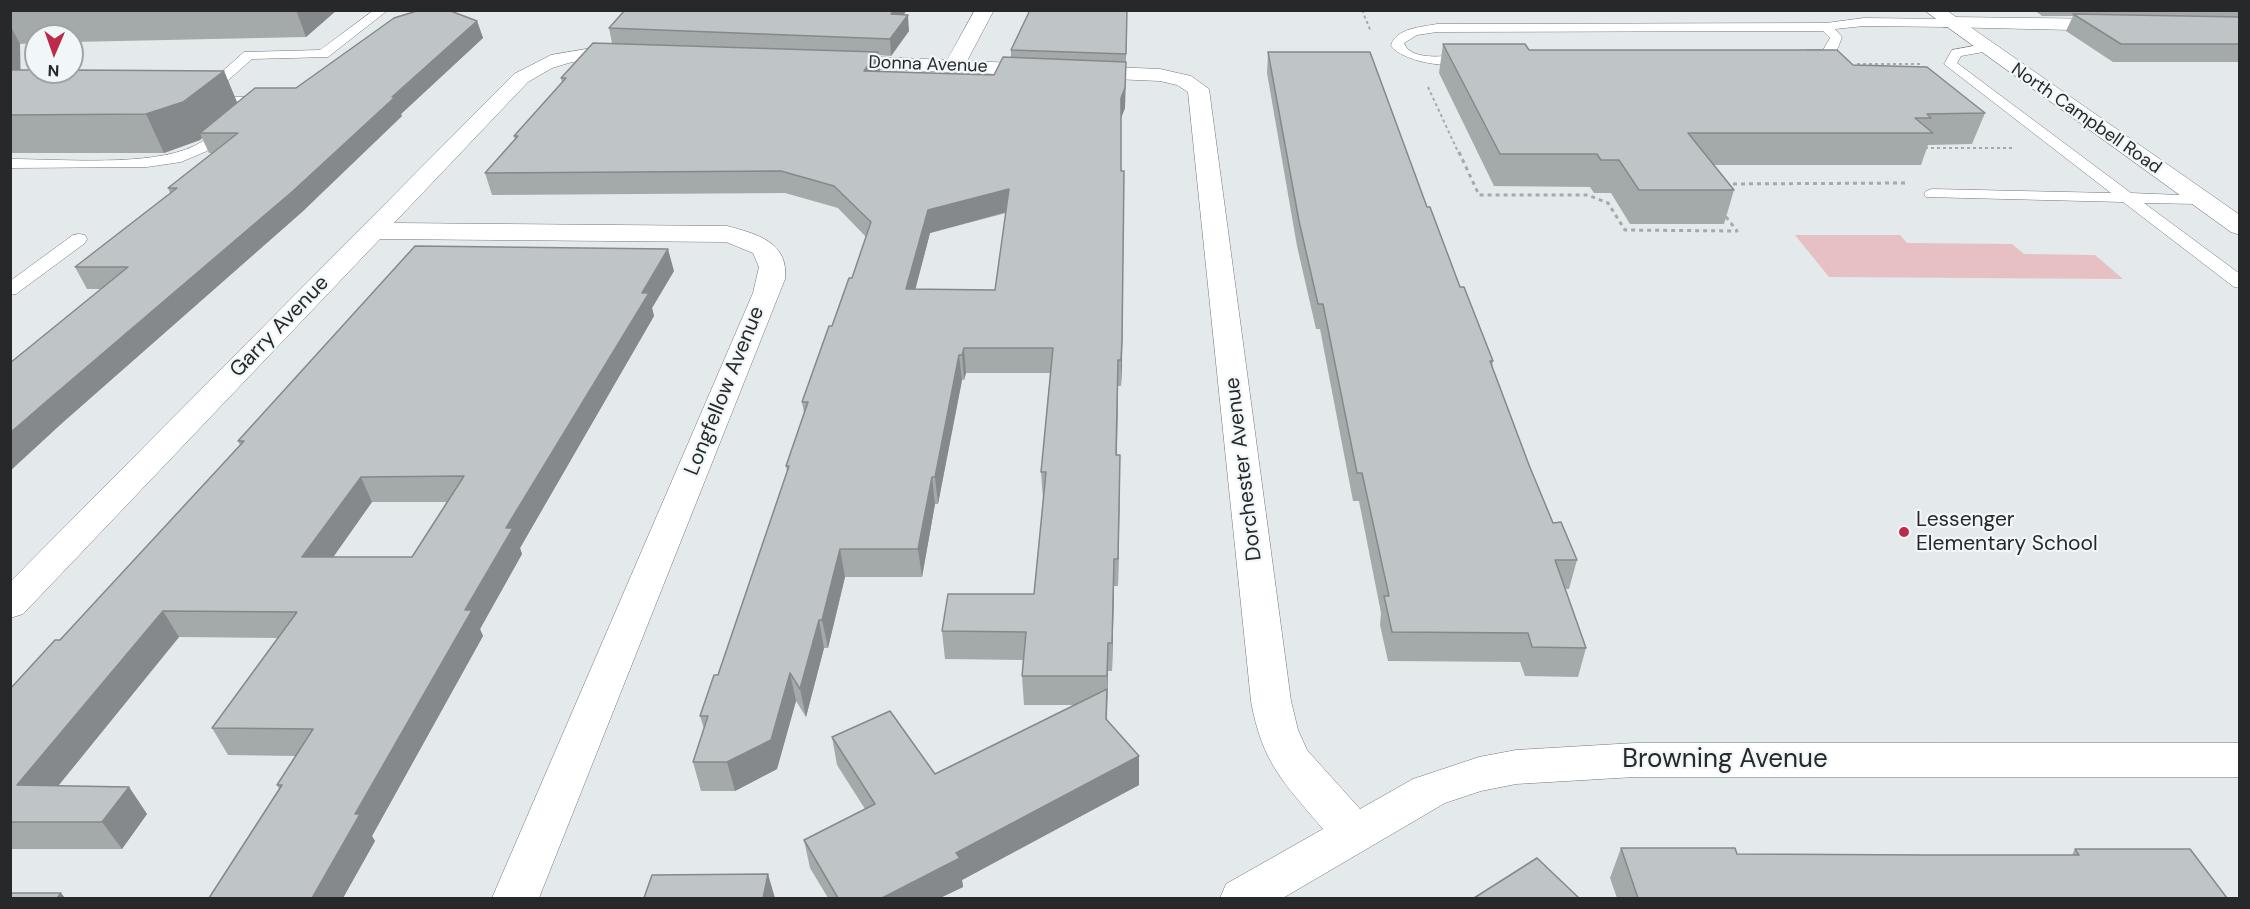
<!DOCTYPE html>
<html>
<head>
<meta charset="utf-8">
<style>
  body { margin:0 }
  #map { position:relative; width:2250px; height:909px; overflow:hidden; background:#e4e9eb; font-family:"DM Sans",sans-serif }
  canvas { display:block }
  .frame { position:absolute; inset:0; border:12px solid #272829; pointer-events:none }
  .north { position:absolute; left:24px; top:24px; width:60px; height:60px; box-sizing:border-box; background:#f1f6f9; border:2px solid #a0a4a6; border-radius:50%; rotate:182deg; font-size:16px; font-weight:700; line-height:24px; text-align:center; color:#272829 }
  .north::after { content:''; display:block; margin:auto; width:21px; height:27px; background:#bc2b49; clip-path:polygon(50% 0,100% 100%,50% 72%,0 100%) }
</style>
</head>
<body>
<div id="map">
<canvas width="2250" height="909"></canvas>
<div class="frame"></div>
<div class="north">N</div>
</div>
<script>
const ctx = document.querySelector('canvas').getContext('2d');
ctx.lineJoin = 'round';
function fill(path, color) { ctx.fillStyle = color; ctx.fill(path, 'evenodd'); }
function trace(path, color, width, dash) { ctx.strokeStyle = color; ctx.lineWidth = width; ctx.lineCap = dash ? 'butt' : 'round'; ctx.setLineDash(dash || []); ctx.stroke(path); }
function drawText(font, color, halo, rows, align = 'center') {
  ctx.font = font + ' "DM Sans",sans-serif'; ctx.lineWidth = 4.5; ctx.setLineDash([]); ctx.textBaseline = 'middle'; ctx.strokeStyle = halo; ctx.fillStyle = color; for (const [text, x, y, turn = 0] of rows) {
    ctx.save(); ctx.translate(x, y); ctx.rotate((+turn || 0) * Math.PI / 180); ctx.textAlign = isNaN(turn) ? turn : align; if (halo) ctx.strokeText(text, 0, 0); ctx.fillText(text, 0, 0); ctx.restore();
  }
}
const green = new Path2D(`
  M1795,235h105l7,8 105,1 12,10 71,1 28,24 -294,-2z`);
const pathFar1 = new Path2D(`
  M1362,10l9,22
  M1857,64h65
  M1428,87l31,67
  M1925,148h89`);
const path = new Path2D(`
  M1459,152l20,43h109l20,8 17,27 112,1 -14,-18
  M1725,184l181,-1`);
const lane = new Path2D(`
  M374,10h14l-60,47 -76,2 -36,32 -13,1 -7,-4 12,-4 36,-32 76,-2z
  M1864,18l86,1 6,4 -6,4 -86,-1 -29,3 7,8c-2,5 -5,15 -9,19 -6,5 -28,3 -33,-2l6,-4h17l7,-12 -7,-7 -386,1 -20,3 -13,8c7,20 48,12 65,11l6,4c-15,14 -71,5 -84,-12 4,-18 31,-19 46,-22l389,-1z
  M1985,44l6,4 -2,3 -28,5 -4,7 174,130 73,3 2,3 -8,5 -54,-1 96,71v14l-6,-1 -111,-85 -197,-5 -2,-3 2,-3 6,-2 179,4 -167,-129 8,-14z
  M207,96l42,1 5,1 6,8 -53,45 -26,11 -34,5 -137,1v-9c51,0 141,8 184,-13 19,-9 35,-28 51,-41l-43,-2 -2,-3z
  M79,234l6,1 2,4 -2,4 -69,51 -6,1v-14l63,-46z`);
const street = new Path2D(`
  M975,10h19l-27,51 193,8 31,7 18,13 82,612 7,29 9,20 53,59 53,-30 66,-22 37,-7 119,-7h605v34h-605l-119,7 -35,7 -36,12 -162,95h-63l6,-14 97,-55c-39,-46 -61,-66 -72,-128l-63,-609 -11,-7 -17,-4 -327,-14 -7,-2 -3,-4 3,-4 7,-2 114,5z
  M1950,17l165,2 10,6 -10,6 -172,-4 -3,-4 3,-4z
  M598,47l35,2 3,4 -3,4 -61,5 -20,6 -24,14 -134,141 333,3c30,8 62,16 58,53l-246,619h-47l261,-605 6,-26 -6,-14 -27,-11 -346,-3 -357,375 -13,4v-36l504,-508 37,-19z`);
const secondary = new Path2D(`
  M1924,10h22l294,205v20l-9,-3z`);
const wall = new Path2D(`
  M10,10h327l-31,27 -234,5v-6h-36v7l-16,1v26l204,1 13,31 59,-14 181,-67 6,17 -82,76 1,2 -100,96 -241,212 -51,47v-108l92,-74h-15l-12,-22 95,-74 -2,-5 45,-35h-4l-7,-15 -2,2 -36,13h-154z
  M625,10h282l-3,4 5,17 -18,25 -13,-1 2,16 114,4 17,-18v-7l116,-40 -2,98 -4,10 1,248 -1,20h-3l-1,69h3l-2,131h-4l-2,85h-4l-1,49 32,65 -177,95 1,7 -23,11h-112l-18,-30 -6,-28 61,-31 -28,-44 -5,-28 103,37 140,-69h-51l-2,-29 2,-16 -79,-1 -3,-28 92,-37 9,-95 -2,-27 9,-99h-84l-2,7h-2l-24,124h-3l-13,73h-77l-17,71h-4l-18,69 -10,-16 -19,68 -42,22h-34l-8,-29 11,-33 -4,-13 18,-41 69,-203 -1,-6 18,-53 -2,-11 50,-124 14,-41 -28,-29 -53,-15 -293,2 -7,-22 30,-33 -1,-4 48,-53 -1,-5 51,-35 -3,-15zM1006,213l-11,77 -80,-1 15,-56z
  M2034,10h206v52h-127l-47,-31 7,-15h-31z
  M1443,44l86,6 324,15 132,48 -13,31 -44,1 -7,20h-207l20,25 -10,34h-94l-19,-31h-17l-4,-6 -96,-1 -55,-113z
  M1268,52l159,155 33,80 33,74 -1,6 37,98 24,58 24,37 -8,29h-4l21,59 -8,29 -53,-1 -5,-14 -132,-1 -8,-36 1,-12 -22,-112h-6l-33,-172h-4l-19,-83 -30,-173z
  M674,271l-22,37 2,8 -134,232 2,6 -42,75 3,7 -111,200 3,5 -32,57h-134l70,-109 -2,-4 19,-29 -68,-1 -16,-27 66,-90 -99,-1 -121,149 71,1 18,27 -25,35h-112v-160l50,-49 180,-195 -2,-4zM372,502h76l-36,55h-79z
  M1621,848l116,6 189,1h146l3,-6 152,49h-610l-7,-20z`);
const shadedWall = new Path2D(`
  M296,10h41l-31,27z
  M894,10h13l-14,20 -2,-16z
  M908,15l1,16 -18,25 -1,-17z
  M477,21l6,17 -82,76 1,2 -100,96 -241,212 -51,47v-38z
  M10,25l10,19 1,51 -11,-20z
  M878,52l2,20 -16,-1z
  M1126,62l-1,46 -4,10v-20z
  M224,71l15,36 -39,26 2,5 -2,2 -36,13 -18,-39z
  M1124,171l-2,195 -1,20v-26z
  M1009,189l1,22 -80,22 -21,81 -3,-25 22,-79z
  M668,249l6,22 -22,37 2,8 -134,232 2,6 -42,75 3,7 -111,200 3,5 -32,57h-31l43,-84 110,-204 41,-82z
  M964,348l2,25 -2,7 -2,-25z
  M959,355l3,25 -24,124 -3,-27z
  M1118,360v26l-2,95v-26z
  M1120,455v26l-2,105v-27z
  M361,477l11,25 -57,81 -13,-26z
  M932,477l3,27 -13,73 -4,-28z
  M840,549l5,28 -17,71 -6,-28z
  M1114,559v27l-2,85v-28z
  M163,611l16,26 -142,175 -20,-27z
  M819,620l5,28 -18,69 -6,-28z
  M1108,643v28l-1,34v-29z
  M790,673l6,28 -19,68 -42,22 -8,-29z
  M1139,756v29l-177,95 1,7 -23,11h-58l74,-45z
  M129,787l18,27 -25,35 -20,-27z
  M768,874l7,24h-12z
  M61,893l4,5h-8z`);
const building = new Path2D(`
  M420,10h28l29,11 -85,76h3l-102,94 -245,209 -38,33v-70l118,-96h-53l102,-79h-9l70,-55h-38l55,-45h41l98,-70z
  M625,10h269l-3,4 17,1 -18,24 -281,-11z
  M1030,10h97l-1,44 -115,-4z
  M2073,14l167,3v27h-119z
  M593,43l285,9 -14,19 130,4 9,-18 123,5 -1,26 -4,10v73h3l-2,170 -1,19h-3l-2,95h4l-2,104h-4l-2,84h-4l-1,33h-85l4,-44 -84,-1 6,-37h86l12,-122h-5l12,-124h-89l-2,7h-3l-24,122h-3l-14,72h-78l-18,71h-3l-19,69 -10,-16 -19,67 -44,22h-34l15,-46h-8l14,-41h4l71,-209h-3l22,-64h-6l27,-76h3l17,-48h3l19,-56 -37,-36 -53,-15 -296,2 33,-37h-4l52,-58h-5zM1009,189l-14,101 -89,-1 22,-79z
  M1443,44h82l4,6h308l16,15 74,2 58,46 -58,1 4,4h-16l18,15h-245l46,57h-95l-20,-30h-18l-4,-6h-97z
  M1268,52h102l57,155h3l30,80h4l29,74h-3l39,104 24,58 8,-1 16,38h-22l31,88 -54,-1 -4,-14 -136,-1 -8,-36h5l-27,-123h-5l-34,-169h-5l-19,-83z
  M10,70h26v2h36v-2l152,1 -41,31 -37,12 -136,1z
  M415,246l253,3 -26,44h7l-143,235h7l-48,82h7l-117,204h5l-48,84h-103l73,-113h-5l36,-56 -101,-1 85,-116 -134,-1 -146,174 112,2 -27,35h-92v-133l45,-49h5l184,-199h-6zM464,476l-52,81h-110l59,-80z
  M1107,689l-1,30 33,37 -183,97 4,5 -78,40h-44l-34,-58 71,-36 -43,-67 58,-26 45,63z
  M1621,848h114l2,6 189,1h153l-4,-6h115l37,49h-589z
  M1537,858l42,40h-105z
  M768,874l-5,24h-119l8,-23z
  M10,893h51l-4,5h-47z`);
const markers = [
  [1904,532,6,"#bc2b49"]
];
const farStreetnames = [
  ["Donna Avenue",928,65,2],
  ["North Campbell Road",2086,119,35]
];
const streetNames = [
  ["Garry Avenue",280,327,-46],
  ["Longfellow Avenue",725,391,-68],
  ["Dorchester Avenue",1244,469,-97]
];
const poiNames = [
  ["Lessenger",1916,520],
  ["Elementary School",1916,544]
];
const nearStreetnames = [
  ["Browning Avenue",1725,760]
];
fill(green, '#e6c0c2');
trace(lane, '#74787a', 1);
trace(street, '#74787a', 1);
trace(secondary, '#74787a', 1);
trace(pathFar1, '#a7aaac', 2, [3, 3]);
trace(path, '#a7aaac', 3, [4, 4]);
fill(lane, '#fff');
fill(street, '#fff');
fill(secondary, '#fff');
fill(wall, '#a4a9aa');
fill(shadedWall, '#86898b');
fill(building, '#bfc4c6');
trace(building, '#86898b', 1.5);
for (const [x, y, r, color] of markers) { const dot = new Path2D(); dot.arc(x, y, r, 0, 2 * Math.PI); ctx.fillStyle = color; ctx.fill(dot); trace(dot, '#f1f6f9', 2); }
drawText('18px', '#272829', '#f1f6f9', farStreetnames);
drawText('21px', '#272829', '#f1f6f9', streetNames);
drawText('21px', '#272829', '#f1f6f9', poiNames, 'left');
drawText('26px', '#272829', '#f1f6f9', nearStreetnames);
</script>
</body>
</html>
